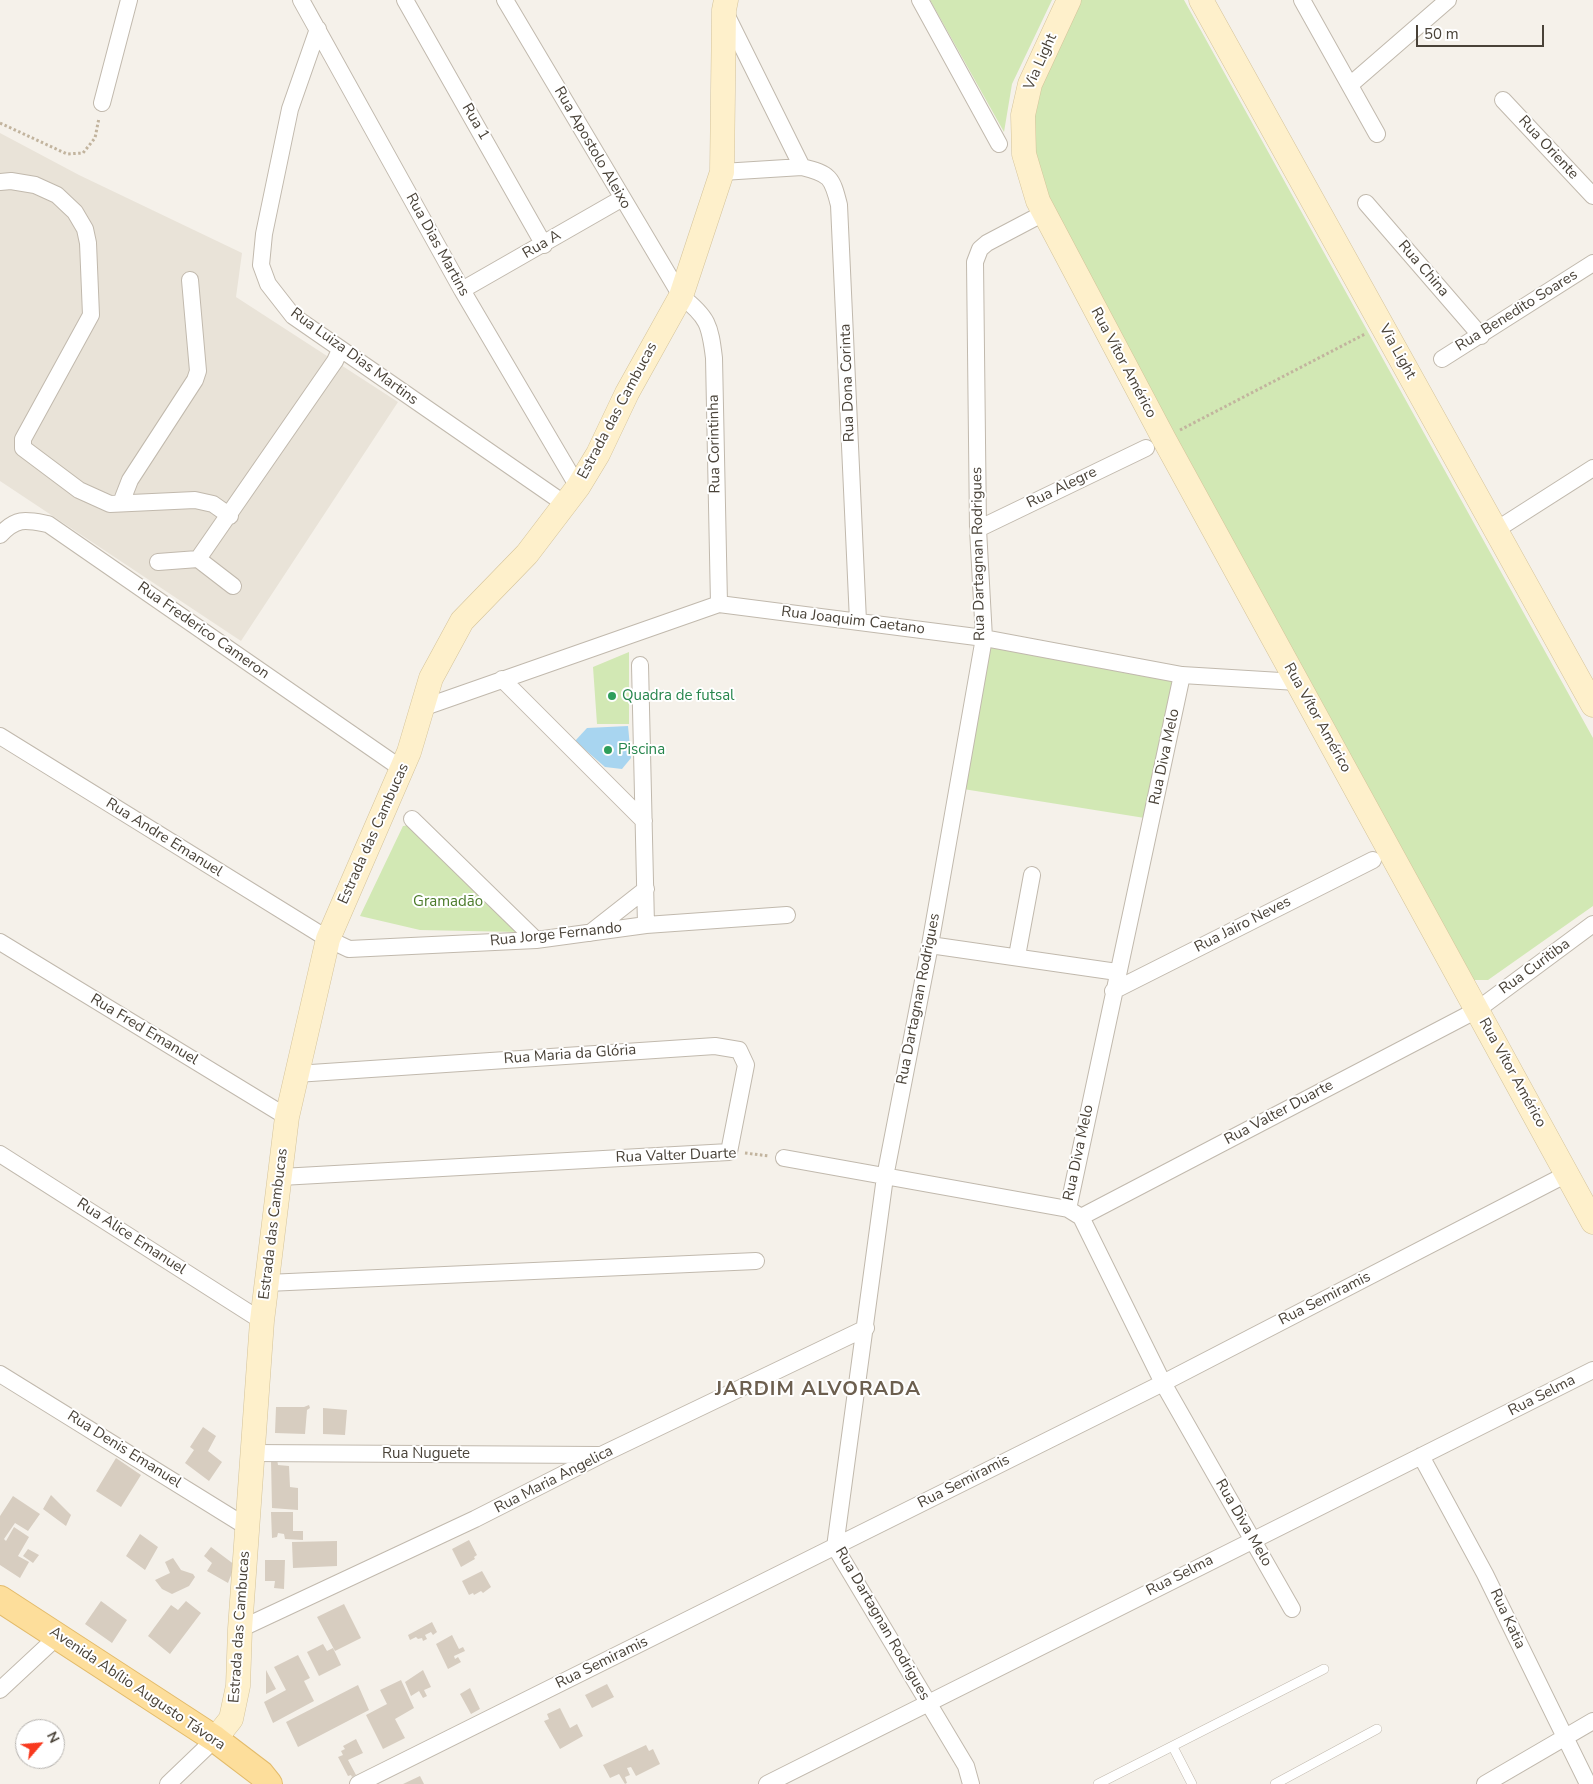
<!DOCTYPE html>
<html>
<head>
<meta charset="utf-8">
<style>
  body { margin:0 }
  #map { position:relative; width:1593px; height:1784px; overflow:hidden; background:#f5f1ea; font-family:"Nunito Sans",sans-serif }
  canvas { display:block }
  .north { position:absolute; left:15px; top:1719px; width:50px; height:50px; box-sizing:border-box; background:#fff; border:1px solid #b6b3af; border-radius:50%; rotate:63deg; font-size:14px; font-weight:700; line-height:20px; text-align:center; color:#494238 }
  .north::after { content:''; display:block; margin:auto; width:18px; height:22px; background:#f8391e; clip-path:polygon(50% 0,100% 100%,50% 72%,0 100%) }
  .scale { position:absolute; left:1416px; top:25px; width:128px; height:22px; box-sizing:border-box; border:2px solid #494238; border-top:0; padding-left:6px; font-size:15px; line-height:18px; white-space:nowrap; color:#494238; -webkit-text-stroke:4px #fff; paint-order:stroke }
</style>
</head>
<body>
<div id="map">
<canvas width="1593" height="1784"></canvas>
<div class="north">N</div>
<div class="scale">50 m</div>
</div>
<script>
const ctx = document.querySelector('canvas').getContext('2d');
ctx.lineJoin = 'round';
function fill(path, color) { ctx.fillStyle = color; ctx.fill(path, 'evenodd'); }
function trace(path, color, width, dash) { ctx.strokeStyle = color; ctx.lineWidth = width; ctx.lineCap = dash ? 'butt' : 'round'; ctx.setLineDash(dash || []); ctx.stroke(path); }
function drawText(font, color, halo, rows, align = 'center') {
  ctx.font = font + ' "Nunito Sans",sans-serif'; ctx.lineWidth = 4; ctx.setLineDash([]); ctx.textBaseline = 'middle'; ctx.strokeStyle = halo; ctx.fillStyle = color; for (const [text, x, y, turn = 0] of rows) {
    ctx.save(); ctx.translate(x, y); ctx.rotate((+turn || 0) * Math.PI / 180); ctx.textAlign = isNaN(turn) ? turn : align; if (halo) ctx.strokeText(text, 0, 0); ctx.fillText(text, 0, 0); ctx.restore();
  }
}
const residential = new Path2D(`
  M0,133l79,42 163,78 -6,44 162,105 -157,239 -241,-160z`);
const green = new Path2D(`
  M930,0h122l-40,84 -8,48z
  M1076,0h108l409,738v168l-105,74h-22l-435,-803 -7,-51z
  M984,638l198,37 -31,144 -194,-31z
  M629,652v72h-32l-4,-57z
  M414,825l103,107 -97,-2 -60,-14 43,-90z`);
const water = new Path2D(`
  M628,726l3,32 -9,11 -17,-2 -30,-26 12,-13z`);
const building = new Path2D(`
  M309,1405l1,3 -3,2 -2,24 -30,-1 1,-26h28z
  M323,1408l24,2 -2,25 -22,-1z
  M203,1427l13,9 -8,15 14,11 -13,19 -24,-18 9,-13 -4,-3z
  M116,1458l25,17 -20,32 -25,-16z
  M277,1459l1,6 11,1 1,21 8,1v22l-26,-2 -1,-48z
  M51,1495l20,20 -5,11 -23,-17z
  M13,1496l27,18 -12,17 -13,-8 -11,16 2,2 8,-14 15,10 -11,19 11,6 -9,16 -20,-13v-49z
  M271,1512h22v19h10v9l-18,-1 -1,-5 -6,-1 -1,4 -5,1z
  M140,1534l18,13 -13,23 -19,-14z
  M469,1540l8,15 -3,2 1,2 -14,8 -9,-18z
  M337,1541v25l-44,2 -1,-26z
  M211,1547l24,18 -7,18 -21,-12 5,-8 -8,-7z
  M28,1549l11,6 -6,8 -10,-7z
  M173,1558l8,12 12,4 2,3 -6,9 -17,8 -10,-5 -7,-9 15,-7 -5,-11z
  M265,1560h20l-1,29 -10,-1 1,-7h-10z
  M482,1571l9,16 -8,6 -2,-2 -7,4 -1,-2 -4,2 -7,-14z
  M101,1601l26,19 -15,23 -27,-19z
  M186,1601l15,12 -31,41 -22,-18 23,-31 7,5z
  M344,1604l17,34 -26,13 -18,-34z
  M432,1622l5,10 -4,3 -2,-3 -6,3 2,4 -4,2 -1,-3 -4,1 -2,-2 -6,3 -2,-5z
  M452,1635l7,14 4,-2 2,4 -11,5 1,3 3,-2 3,5 -13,7 -12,-25z
  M323,1644l4,7 6,-3 8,17 -22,11 -12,-24z
  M298,1655l12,23 -6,3 10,20 -41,22 -9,-21 22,-12 -12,-23z
  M266,1670l10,19 -10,5z
  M423,1670l8,17 -7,3 3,6 -4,2 -4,-7 -8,5 -6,-14z
  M401,1680l13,28 -19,11 10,19 -22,11 -17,-34 21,-11 -7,-14z
  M607,1684l7,13 -22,11 -7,-13z
  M358,1685l11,25 -71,37 -12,-25z
  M470,1688l10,21 -9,5 -11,-20z
  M560,1708l10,20 7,-4 6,12 -23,13 -16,-28 5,-2 -2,-5z
  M356,1739l7,14 -15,7 8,15 -4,2 -1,-2 -3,1 -10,-19 5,-2 -2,-4 4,-2 -2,-3z
  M646,1745l3,6 4,-2 7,15 -24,12 -5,-9 -4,1 3,7 -5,2 2,6 -2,1 -6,-10 -9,4 -7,-13z
  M420,1776l4,8h-21z`);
const path = new Path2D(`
  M0,123l67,31 16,-1 12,-15 4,-20
  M1180,430l185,-96
  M745,1153l24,3`);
const lane = new Path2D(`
  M1173,1747l19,37
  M1098,1784l226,-115
  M1275,1784l102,-55`);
const street = new Path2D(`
  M301,0l161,290 116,197
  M405,0l139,245
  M505,0l176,296c27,21 29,29 33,62l5,246
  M920,0l79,144
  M1302,0l75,134
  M726,14l76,153c28,7 30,10 37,38l19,416
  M318,29l-28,80 -26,125 -3,31 7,19 25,32 272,188
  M1350,85l98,-85
  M1503,100l90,96
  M102,103l27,-103
  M722,172l80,-5
  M0,182l11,-1 24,4 22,10 18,17 10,17 3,14 3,72 -68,124v9l56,42 31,14 85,-4 18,4 17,12
  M1366,203l115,133
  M462,290l159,-91
  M1442,359l151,-96
  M121,503l9,-23 65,-100 3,-9 -8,-91
  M978,529l168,-81
  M1496,530l97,-62
  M0,535c17,-18 26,-15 48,-11l354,245
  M198,559l137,-198 5,-11
  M158,562l40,-3 35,27
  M640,665l6,260
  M1182,675l-114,534 13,8 82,166 129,226
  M502,679l142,142
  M422,708l297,-104 265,34 198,37 115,7
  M0,736l328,203 21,10 187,-9 110,-15 141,-10
  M412,819l124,121
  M590,933l56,-44
  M0,942l287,175
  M930,945l187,27
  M1017,956l15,-81
  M1113,991l260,-131
  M0,1154l262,167
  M784,1158l284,51
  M281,1177l448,-25 17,-87 -7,-15 -24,-4 -419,28
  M1081,1217l396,-207 116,-86
  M267,1283l489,-22
  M0,1374l247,153
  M251,1453l347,2
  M1421,1456l64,118 103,210
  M240,1629l235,-110 126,-64 265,-127
  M0,1690l58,-54
  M168,1784l47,-45
  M358,1784l805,-401 404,-209
  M767,1784l826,-414
  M971,1784l-5,-18 -131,-219 50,-370 45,-232 54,-307 -6,-109 -3,-267 5,-13 7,-6 57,-30
  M1485,1784l108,-63`);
const secondary = new Path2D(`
  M1069,0l-39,84 -7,31 1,39 14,47 126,238 429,783
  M1201,0l392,705
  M215,1739l16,-20 7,-33 2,-57 22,-308 25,-204 41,-178 81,-187 22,-74 31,-57 65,-67 51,-67 20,-33 29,-61 54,-97 41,-124 2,-162 2,-10`);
const primary = new Path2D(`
  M0,1599l215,140 46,35 8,10`);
const markers = [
  [612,696,5,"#2e9e5b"],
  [608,750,5,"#2e9e5b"]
];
const streetNames = [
  ["Via Light",1041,62,-66],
  ["Rua 1",475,122,60],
  ["Rua Apostolo Aleixo",592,148,60],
  ["Rua Oriente",1548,148,47],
  ["Rua Dias Martins",437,245,61],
  ["Rua A",542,245,-30],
  ["Rua China",1423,269,49],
  ["Rua Benedito Soares",1517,311,-32],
  ["Via Light",1397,352,61],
  ["Rua Luiza Dias Martins",354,357,36],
  ["Rua Vítor Américo",1123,363,62],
  ["Rua Dona Corinta",848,383,-92],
  ["Estrada das Cambucas",618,411,-62],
  ["Rua Corintinha",715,444,-91],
  ["Rua Alegre",1062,488,-26],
  ["Rua Dartagnan Rodrigues",979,554,-91],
  ["Rua Joaquim Caetano",853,621,7],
  ["Rua Frederico Cameron",203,631,35],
  ["Rua Vítor Américo",1317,718,61],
  ["Rua Diva Melo",1165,757,-78],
  ["Estrada das Cambucas",374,834,-66],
  ["Rua Andre Emanuel",164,838,32],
  ["Rua Jairo Neves",1243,925,-27],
  ["Rua Jorge Fernando",556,935,-6],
  ["Rua Curitiba",1535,967,-36],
  ["Rua Dartagnan Rodrigues",919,999,-79],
  ["Rua Fred Emanuel",144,1030,31],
  ["Rua Maria da Glória",570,1055,-4],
  ["Rua Vítor Américo",1512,1073,61],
  ["Rua Valter Duarte",1279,1113,-28],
  ["Rua Diva Melo",1079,1153,-78],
  ["Rua Valter Duarte",676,1156,-2],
  ["Estrada das Cambucas",274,1224,-83],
  ["Rua Alice Emanuel",131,1237,33],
  ["Rua Semiramis",1325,1299,-27],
  ["Rua Selma",1542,1396,-27],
  ["Rua Denis Emanuel",124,1450,32],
  ["Rua Nuguete",426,1454],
  ["Rua Maria Angelica",554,1480,-27],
  ["Rua Semiramis",964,1482,-27],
  ["Rua Diva Melo",1243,1523,60],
  ["Rua Selma",1180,1576,-27],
  ["Rua Katia",1507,1619,65],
  ["Rua Dartagnan Rodrigues",882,1624,60],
  ["Estrada das Cambucas",240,1627,-86],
  ["Rua Semiramis",602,1663,-26],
  ["Avenida Abílio Augusto Távora",137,1689,34]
];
const leisureNames = [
  ["Quadra de futsal",622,696],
  ["Piscina",618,750]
];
const parkNames = [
  ["Gramadão",448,902]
];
const districtNames = [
  ["JARDIM ALVORADA",818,1390]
];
fill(residential, '#e9e3d8');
fill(green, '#d2e8b4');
fill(water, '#a8d5f0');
fill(building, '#d7cdc0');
trace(lane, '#c1b9ad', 10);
trace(street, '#c1b9ad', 18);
trace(secondary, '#d4c39a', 25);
trace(primary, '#e3bb6a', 28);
trace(path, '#c2b49e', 3, [2.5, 2.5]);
trace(lane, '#fff', 9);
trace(street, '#fff', 16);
trace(secondary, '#fef0cb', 24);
trace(primary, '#fdde9b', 26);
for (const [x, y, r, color] of markers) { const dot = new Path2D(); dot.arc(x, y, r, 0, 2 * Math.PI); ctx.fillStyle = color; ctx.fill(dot); trace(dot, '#fff', 2); }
drawText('15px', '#494238', '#fff', streetNames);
drawText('15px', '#27864d', '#fff', leisureNames, 'left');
drawText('15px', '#4c7b2b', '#fff', parkNames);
ctx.letterSpacing = '1px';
drawText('bold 20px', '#6c5f4f', '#fff', districtNames);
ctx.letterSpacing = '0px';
</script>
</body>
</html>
